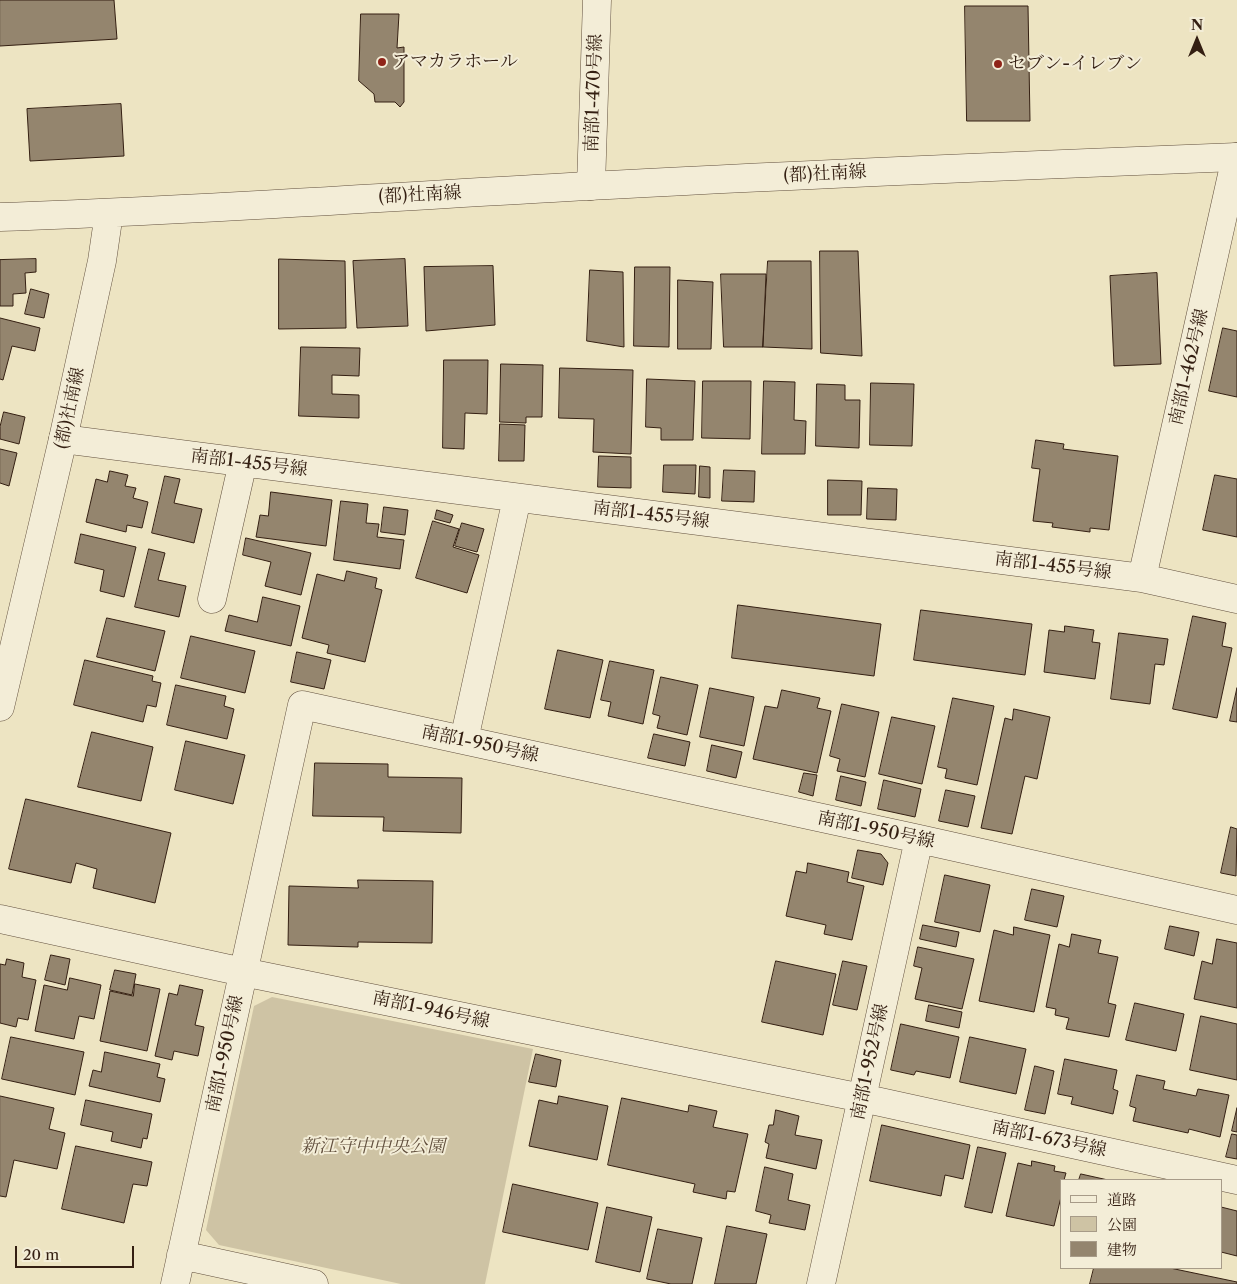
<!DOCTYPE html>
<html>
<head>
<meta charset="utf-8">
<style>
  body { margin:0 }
  #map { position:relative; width:1237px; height:1284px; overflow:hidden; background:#ede4c2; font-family:"Libre Caslon Text","Noto Serif JP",serif }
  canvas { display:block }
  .legend { position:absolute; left:1060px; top:1179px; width:162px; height:90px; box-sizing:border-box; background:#f3edd7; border:1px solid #a79b88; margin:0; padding:6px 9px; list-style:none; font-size:15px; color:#341f12 }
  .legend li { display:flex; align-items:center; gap:10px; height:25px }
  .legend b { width:25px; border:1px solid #a79b88 }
  .north { position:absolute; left:1172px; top:15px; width:50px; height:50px; -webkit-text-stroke:4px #f3edd7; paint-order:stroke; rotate:0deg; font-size:14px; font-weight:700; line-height:20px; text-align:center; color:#341f12 }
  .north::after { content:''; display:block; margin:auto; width:18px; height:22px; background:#341f12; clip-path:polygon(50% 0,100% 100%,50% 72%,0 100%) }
  .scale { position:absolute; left:15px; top:1246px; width:119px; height:22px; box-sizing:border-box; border:2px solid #341f12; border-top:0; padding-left:6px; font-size:15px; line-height:18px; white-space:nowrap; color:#341f12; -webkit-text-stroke:4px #f3edd7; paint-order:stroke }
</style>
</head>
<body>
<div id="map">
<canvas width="1237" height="1284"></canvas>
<ul class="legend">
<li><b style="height:6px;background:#f3edd7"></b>道路</li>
<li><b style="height:14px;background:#cec3a4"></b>公園</li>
<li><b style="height:14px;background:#94856e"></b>建物</li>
</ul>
<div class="north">N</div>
<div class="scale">20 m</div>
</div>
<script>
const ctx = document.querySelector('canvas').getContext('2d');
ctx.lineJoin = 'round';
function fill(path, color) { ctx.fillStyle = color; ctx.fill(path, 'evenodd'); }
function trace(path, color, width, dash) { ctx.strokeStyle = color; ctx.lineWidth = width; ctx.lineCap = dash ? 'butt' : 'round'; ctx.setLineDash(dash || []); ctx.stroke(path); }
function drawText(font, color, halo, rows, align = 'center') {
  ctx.font = font + ' "Libre Caslon Text","Noto Serif JP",serif'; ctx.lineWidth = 4; ctx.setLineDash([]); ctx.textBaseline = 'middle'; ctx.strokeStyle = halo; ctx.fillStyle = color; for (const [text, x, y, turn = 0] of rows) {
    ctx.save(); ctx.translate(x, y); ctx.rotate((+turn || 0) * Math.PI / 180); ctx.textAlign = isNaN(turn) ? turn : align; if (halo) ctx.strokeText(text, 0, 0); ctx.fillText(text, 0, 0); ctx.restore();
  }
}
const green = new Path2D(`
  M272,997l261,52 -48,235h-84l-182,-39 -13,-15 48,-224z`);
const building = new Path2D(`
  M0,0h114l3,39 -117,7z
  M965,6h63l2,115h-63z
  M361,14h38l-2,34 7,-1v55l-4,5 -5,-5h-20l-1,-8 -15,-13z
  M121,104l3,52 -94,5 -3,-52z
  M820,251h38l4,105 -41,-3z
  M36,259v13l-11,1 1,20 -13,1v12h-13v-46z
  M279,259l66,2 1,67 -67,1z
  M405,259l3,67 -51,2 -4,-67z
  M768,261h43l1,88 -49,-2z
  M493,266l2,59 -69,6 -2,-64z
  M635,267h35l-1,80 -35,-1z
  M590,270l33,2 1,75 -37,-6z
  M1157,273l4,91 -47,2 -4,-90z
  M721,274h45l-3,73h-39z
  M678,280l35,2 -2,67h-33z
  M31,289l18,5 -5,24 -19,-4z
  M0,318l40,10 -5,23 -23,-5 -9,34 -3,-1z
  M1223,328l14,3v66l-28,-6z
  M301,347l59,1 -1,28 -27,-1v19l27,1v23l-60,-2z
  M444,360h44l-1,54 -22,-1 -1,36 -21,-1z
  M501,364l42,1 -1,52h-16v6l-26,-1z
  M560,368l73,2 -2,84 -38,-2 1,-33 -35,-1z
  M647,379l48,2 -2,59h-32v-12l-15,-1z
  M703,381h48l-1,58 -48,-1z
  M764,381l31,1 -1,38 12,1 -1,33h-43z
  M871,383l43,1 -2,62 -42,-1z
  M817,384l28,1v15h15l-1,48 -43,-2z
  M4,412l21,5 -6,27 -19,-5v-12z
  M500,424l25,1 -1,36h-25z
  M1036,440l28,4 -1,5 55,7 -9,74 -19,-2v4l-38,-5 1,-4 -20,-2 7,-52 -8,-1z
  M0,449l17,4 -8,33 -9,-3z
  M599,456l32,1v31l-33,-1z
  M664,465h32l-1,29 -32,-2z
  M700,466l10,1v31l-11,-1z
  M724,470l31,1 -1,31 -32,-1z
  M110,471l18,4 -3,11 11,2 -3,10 15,4 -6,26 -15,-3 -1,7 -40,-10 10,-43 11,3z
  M1215,475l22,4v58l-34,-7z
  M165,476l15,3 -6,24 28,6 -8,34 -42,-10z
  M828,480l34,1 -1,34h-33z
  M868,488l29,1 -1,31 -29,-1z
  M271,492l61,8 -6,46 -70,-9 4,-22 8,1z
  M341,501l27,3 -2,19 13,1 -2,13 27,3 -4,29 -66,-9z
  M384,507l24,3 -3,25 -24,-3z
  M437,510l16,5 -3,8 -15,-4z
  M433,521l26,8 -6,18 26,8 -12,38 -51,-15z
  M462,523l22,6 -7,23 -22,-6z
  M81,534l55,13 -12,50 -24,-6 4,-21 -29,-7z
  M246,538l65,15 -10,42 -36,-9 6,-24 -28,-7z
  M149,549l16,4 -7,27 28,6 -7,31 -44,-10z
  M347,571l30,7 -2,10 7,2 -17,72 -38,-9 2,-8 -27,-7 15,-64 27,7z
  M263,597l37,9 -9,40 -66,-15 4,-16 28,7z
  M738,605l143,19 -7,52 -142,-18z
  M921,610l111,14 -7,51 -111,-15z
  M1193,616l33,7 -4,23 10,2 -15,70 -44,-9z
  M107,618l58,13 -10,40 -58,-14z
  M1065,626l29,4 -2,12 8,1 -5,36 -51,-7 5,-42 15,2z
  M1119,633l49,6 -4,26 -9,-1 -5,40 -39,-5z
  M191,636l64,15 -10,42 -64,-15z
  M558,650l45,10 -13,58 -45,-9z
  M297,652l34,8 -7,29 -33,-7z
  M85,660l68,16 -1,5 9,2 -5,24 -9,-2 -4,17 -69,-17z
  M610,661l44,9 -11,54 -35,-8 3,-14 -10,-2z
  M661,677l37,8 -11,50 -30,-7 3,-12 -7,-2z
  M176,685l50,11 -2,10 10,3 -7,30 -60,-14z
  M710,688l44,9 -10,49 -44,-9z
  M1237,688v34l-7,-1z
  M782,690l38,8 -3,10 14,3 -14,62 -64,-14 12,-53 12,2z
  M953,698l41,8 -17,79 -32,-7 2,-9 -9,-2z
  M842,704l37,8 -14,65 -28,-6 3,-12 -10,-3z
  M1014,709l36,8 -13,62 -12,-3 -13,58 -31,-6 24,-110 7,2z
  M892,717l43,9 -13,58 -43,-10z
  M92,732l61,15 -12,54 -63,-14z
  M654,734l36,8 -5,24 -37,-8z
  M186,741l59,14 -12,49 -58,-14z
  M712,745l30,7 -6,26 -29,-7z
  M315,763l73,1v13l74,1 -1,55 -78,-2 1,-14 -71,-1z
  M804,773l13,2 -4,21 -14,-4z
  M841,776l25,6 -5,24 -25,-6z
  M884,780l37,9 -6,28 -37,-8z
  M946,790l29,6 -7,31 -29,-6z
  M26,799l145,34 -16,70 -62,-15 4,-19 -21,-6 -5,20 -62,-14z
  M1231,827l6,2 -1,47 -15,-3z
  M858,850l23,4 7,9 -5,22 -31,-7z
  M808,863l41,9 -2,10 17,4 -12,54 -28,-6 2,-9 -40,-9 10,-45 10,2z
  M945,875l45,10 -10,47 -45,-10z
  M358,880l75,1 -1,62 -74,-1v5l-70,-2 1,-59 69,2z
  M1032,889l32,7 -7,31 -32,-7z
  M923,925l36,7 -3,15 -36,-8z
  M1170,926l29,6 -5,24 -29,-7z
  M1014,927l36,8 -16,77 -55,-11 15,-71 19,5z
  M1072,934l29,6 -3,13 20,4 -10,46 8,2 -7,32 -43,-8 3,-11 -14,-3 1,-6 -10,-2 13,-63 10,3z
  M1217,939l20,4v65l-43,-9 8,-38 10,3z
  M918,947l56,12 -12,50 -47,-10 7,-31 -8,-2z
  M51,955l19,4 -5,26 -20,-5z
  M7,959l17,4 -2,14 14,3 -8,40 -10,-2 -2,9 -16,-4v-59l5,1z
  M776,961l60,13 -13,61 -61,-13z
  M843,961l24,5 -10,44 -24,-5z
  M115,970l21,4 -4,21 -22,-5z
  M70,978l31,7 -7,34 -15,-3 -5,23 -39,-8 9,-46 23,5z
  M135,984l25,5 -13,62 -47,-10 10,-50 23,5z
  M180,985l23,5 -8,35 9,2 -6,29 -24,-5 -2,9 -17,-4 14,-63 8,2z
  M1135,1003l49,11 -8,37 -50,-11z
  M929,1005l33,7 -3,16 -33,-7z
  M1201,1016l36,8v56l-47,-10z
  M901,1024l58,13 -9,41 -34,-7 -2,4 -23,-5z
  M11,1037l73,15 -9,43 -73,-16z
  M970,1037l56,12 -10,45 -56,-12z
  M105,1052l55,12 -3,13 8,2 -5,23 -71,-16 4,-16 8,2z
  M536,1054l25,6 -5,27 -27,-5z
  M1065,1059l52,11 -4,19 5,2 -5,23 -42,-10 2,-7 -15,-3z
  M1035,1066l19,5 -9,43 -20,-4z
  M1137,1075l28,6 -2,8 33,7 2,-7 31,6 -9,42 -31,-8 -1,4 -55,-12 3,-13 -6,-2z
  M0,1096l54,12 -5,21 16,4 -8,36 -43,-9 -8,37 -6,-1z
  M559,1096l49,10 -11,54 -68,-14 10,-46 18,4z
  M622,1098l66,14 1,-7 28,6 -4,16 35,7 -13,58 -8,-1 -1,8 -33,-7 2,-8 -87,-19z
  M86,1100l66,14 -5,25 -4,-1 -2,10 -30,-7 2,-9 -32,-7z
  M1237,1108v24l-5,-1z
  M776,1110l23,6 -4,19 27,5 -6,29 -50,-11 3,-14 -4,-2 4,-17h4z
  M882,1125l88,20 -7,34 -18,-4 -4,21 -71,-15z
  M1232,1134l5,1v24l-11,-2z
  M76,1146l76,16 -5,24 -14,-2 -9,39 -62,-14z
  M978,1147l28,6 -14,60 -27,-6z
  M1032,1161l23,5 -1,5 12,2 -2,7h-3v17l-7,29 -48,-10 12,-53 13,3z
  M765,1167l28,7 -5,26 22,5 -5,25 -36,-7 2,-8 -15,-4z
  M1081,1174l27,6h-29z
  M513,1184l85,19 -10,47 -85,-18z
  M607,1207l45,10 -12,55 -44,-10z
  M1221,1207l16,4v45l-16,-4z
  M727,1226l40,8 -11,50h-41z
  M658,1229l44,9 -10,46h-21l-24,-5z
  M1094,1268h76l67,14v2h-147z`);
const minor = new Path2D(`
  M591,186l6,-186
  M63,439l1079,139 95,21
  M1142,578l94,-421
  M212,599l31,-137
  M464,740l53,-242
  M0,919l243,53 619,126 375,82
  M181,1255l133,29
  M175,1284l127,-579 617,134 318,71
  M821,1284l98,-445`);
const tertiary = new Path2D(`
  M0,217c185,-6 369,-19 553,-29 228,-13 456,-22 684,-31
  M0,707l63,-268 39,-178 7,-48`);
const markers = [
  [382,62,5,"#8f2418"],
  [998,64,5,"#8f2418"]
];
const poiNames = [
  ["アマカラホール",392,62],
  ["セブン-イレブン",1008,64]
];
const streetNames = [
  ["南部1-470号線",594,93,-88],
  ["(都)社南線",825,174,-3],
  ["(都)社南線",420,195,-3],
  ["南部1-462号線",1189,367,-77],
  ["(都)社南線",70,408,-78],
  ["南部1-455号線",249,463,7],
  ["南部1-455号線",651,515,7],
  ["南部1-455号線",1053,566,7],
  ["南部1-950号線",480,744,12],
  ["南部1-950号線",876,830,12],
  ["南部1-946号線",431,1010,12],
  ["南部1-950号線",225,1054,-78],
  ["南部1-952号線",870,1062,-78],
  ["南部1-673号線",1049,1139,12]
];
const parkNames = [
  ["新江守中中央公園",373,1147]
];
fill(green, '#cec3a4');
fill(building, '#94856e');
trace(building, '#341f12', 1);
trace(minor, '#62503e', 29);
trace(tertiary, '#62503e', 29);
trace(minor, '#f3edd7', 28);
trace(tertiary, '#f3edd7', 28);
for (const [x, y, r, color] of markers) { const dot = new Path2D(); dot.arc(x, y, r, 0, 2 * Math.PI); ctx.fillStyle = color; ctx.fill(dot); trace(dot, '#f3edd7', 2); }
drawText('18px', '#341f12', '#f3edd7', poiNames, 'left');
drawText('18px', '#341f12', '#f3edd7', streetNames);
drawText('italic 18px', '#62503e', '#f3edd7', parkNames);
</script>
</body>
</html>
